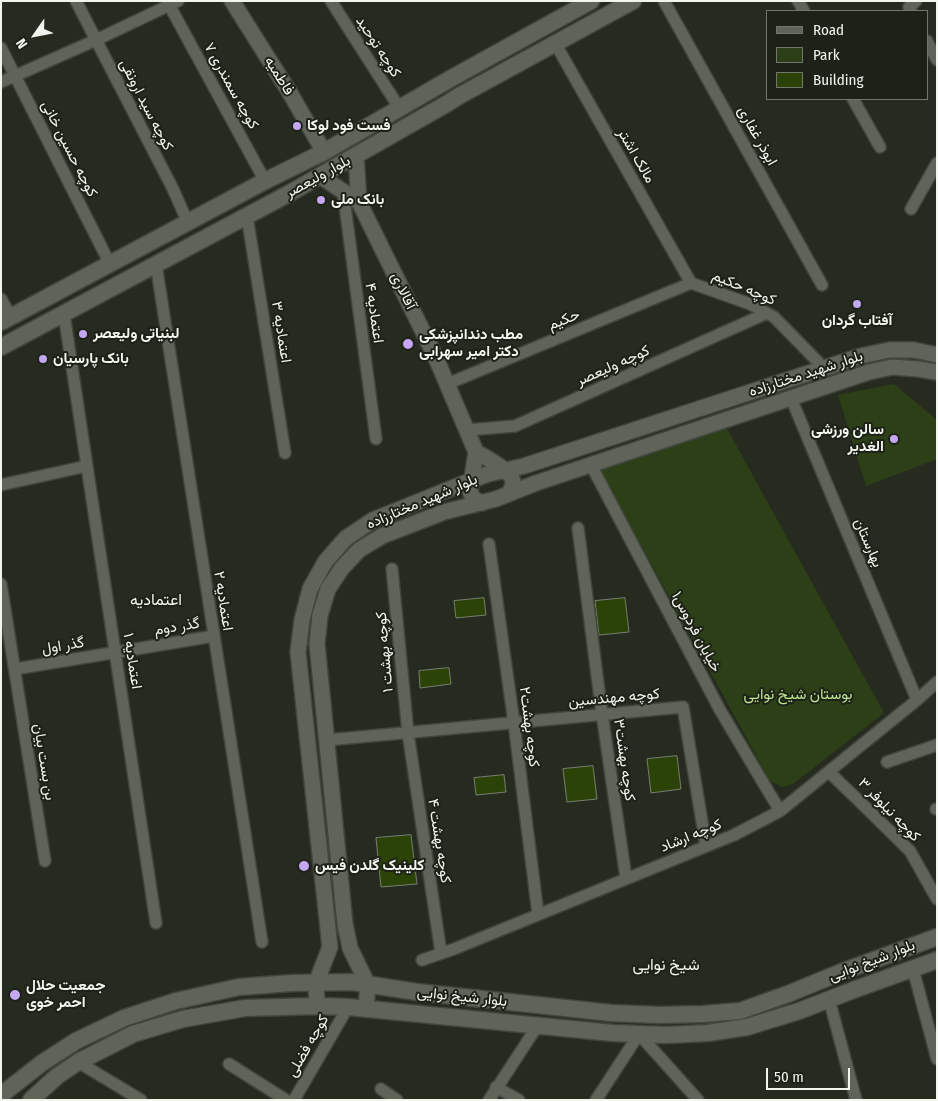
<!DOCTYPE html>
<html>
<head>
<meta charset="utf-8">
<style>
  body { margin:0 }
  #map { position:relative; width:938px; height:1101px; overflow:hidden; background:#262b20; font-family:"Fira Sans Condensed",sans-serif }
  canvas { display:block }
  .frame { position:absolute; inset:0; border:2px solid #f2f5ee; pointer-events:none }
  .legend { position:absolute; left:766px; top:10px; width:162px; height:90px; box-sizing:border-box; background:#1c2217; border:1px solid #72766d; margin:0; padding:6px 9px; list-style:none; font-size:15px; color:#f2f5ee }
  .legend li { display:flex; align-items:center; gap:10px; height:25px }
  .legend b { width:25px; border:1px solid #72766d }
  .north { position:absolute; left:10px; top:10px; width:50px; height:50px; -webkit-text-stroke:4px #1c2217; paint-order:stroke; rotate:237deg; font-size:14px; font-weight:700; line-height:20px; text-align:center; color:#f2f5ee }
  .north::after { content:''; display:block; margin:auto; width:18px; height:22px; background:#f2f5ee; clip-path:polygon(50% 0,100% 100%,50% 72%,0 100%) }
  .scale { position:absolute; left:766px; top:1068px; width:84px; height:22px; box-sizing:border-box; border:2px solid #f2f5ee; border-top:0; padding-left:6px; font-size:15px; line-height:18px; white-space:nowrap; color:#f2f5ee; -webkit-text-stroke:4px #1c2217; paint-order:stroke }
</style>
</head>
<body>
<div id="map">
<canvas width="938" height="1101"></canvas>
<div class="frame"></div>
<ul class="legend">
<li><b style="height:6px;background:#5e6457"></b>Road</li>
<li><b style="height:14px;background:#2d3f17"></b>Park</li>
<li><b style="height:14px;background:#2c4308"></b>Building</li>
</ul>
<div class="north">N</div>
<div class="scale">50 m</div>
</div>
<script>
const ctx = document.querySelector('canvas').getContext('2d');
ctx.lineJoin = 'round';
function fill(path, color) { ctx.fillStyle = color; ctx.fill(path, 'evenodd'); }
function trace(path, color, width, dash) { ctx.strokeStyle = color; ctx.lineWidth = width; ctx.lineCap = dash ? 'butt' : 'round'; ctx.setLineDash(dash || []); ctx.stroke(path); }
function drawText(font, color, halo, rows, align = 'center') {
  ctx.font = font + ' "Fira Sans Condensed",Vazirmatn,sans-serif'; ctx.lineWidth = 4; ctx.setLineDash([]); ctx.textBaseline = 'middle'; ctx.strokeStyle = halo; ctx.fillStyle = color; for (const [text, x, y, turn = 0] of rows) {
    ctx.save(); ctx.translate(x, y); ctx.rotate((+turn || 0) * Math.PI / 180); ctx.textAlign = isNaN(turn) ? turn : align; if (halo) ctx.strokeText(text, 0, 0); ctx.fillText(text, 0, 0); ctx.restore();
  }
}
const green = new Path2D(`
  M894,384l43,36v39l-71,27 -28,-91z
  M726,427l158,286 -91,71 -11,3 -12,-6 -171,-313z`);
const building = new Path2D(`
  M484,598l2,17 -30,3 -2,-17z
  M625,598l4,34 -30,3 -4,-34z
  M449,668l2,16 -31,4 -1,-17z
  M677,756l4,33 -30,4 -4,-34z
  M593,766l4,33 -30,3 -4,-33z
  M504,775l2,17 -30,3 -2,-17z
  M411,835l6,49 -36,3 -5,-49z`);
const minor = new Path2D(`
  M76,1l97,188 15,34
  M167,1l98,180
  M331,1l69,108
  M664,1l158,284
  M798,1l6,10
  M911,11l-2,-4 7,-6
  M927,41l10,19
  M555,43l136,240
  M1,48l109,216
  M1,82l95,-42 82,-39
  M853,99l27,48
  M343,191l33,248
  M911,209l26,-46
  M247,216l38,237
  M156,264l106,678
  M691,283l59,21 24,13 50,51
  M1,299l10,18
  M64,314l92,609
  M447,384l244,-101
  M791,398l126,302
  M467,430l48,-4 252,-113
  M591,465l129,245 60,101
  M1,485l86,-19
  M578,528l24,186 24,164
  M489,544l25,179 24,191
  M392,569l16,164 33,220
  M1,584l44,277
  M15,669l199,-33
  M327,740l356,-33 23,139
  M887,762l50,-17
  M829,772l28,27 53,52 27,48
  M936,809h1
  M422,960l32,-11 280,-114 46,-24 137,-111 20,-18
  M913,969l24,90
  M829,999l27,101
  M78,1062l63,38
  M229,1064l57,36
  M496,1087l23,13
  M381,1089l16,11
  M294,1100l54,-93
  M489,1100l49,-75
  M596,1100l43,-66 59,66`);
const tertiary = new Path2D(`
  M232,1l58,92 34,59
  M356,156l3,46
  M320,176l39,26 77,156 40,94
  M476,452c9,5 36,19 37,30 0,4 -2,8 -4,12
  M476,452l-6,39c2,7 5,9 12,12
  M317,1006l-1,-23 14,-36 -32,-295 4,-32 8,-31 15,-27 21,-24 27,-18 99,-40 16,-6 36,-8 337,-110 28,-6h25l23,5
  M366,1008l2,-23 -18,-37 -5,-24 -28,-280 3,-29 8,-26 14,-21 17,-18 23,-14 62,-24 52,-13 40,-16 333,-111 23,-5 26,2 19,3`);
const secondary = new Path2D(`
  M1,322l264,-141 59,-29 126,-73 141,-78
  M1,347l287,-153 160,-91 11,-7 174,-95
  M1,1095l41,-32 34,-22 48,-23 52,-17 63,-14 53,-4 60,-1 65,10 194,21 49,2 43,-1 37,-3 48,-17 56,-23 93,-34
  M31,1100l25,-23 22,-15 55,-28 50,-15 62,-11 72,-2 31,1 265,26 53,2 42,-2 39,-6 52,-16 57,-22 81,-29`);
const markers = [
  [297,126,5,"#c4a7f1"],
  [321,200,5,"#c4a7f1"],
  [857,304,5,"#c4a7f1"],
  [83,334,5,"#c4a7f1"],
  [408,344,6,"#c4a7f1"],
  [43,359,5,"#c4a7f1"],
  [894,439,5,"#c4a7f1"],
  [304,866,6,"#c4a7f1"],
  [15,995,6,"#c4a7f1"]
];
const streetNames = [
  ["کوچه توحید",378,47,57],
  ["فاطمیه",279,76,58],
  ["کوچه سمندری ۷",231,86,61],
  ["کوچه سید ارونقی",146,105,63],
  ["ابوذر غفاری",757,136,61],
  ["کوچه حسین خانی",69,149,63],
  ["مالک اشتر",636,156,60],
  ["بلوار ولیعصر",318,177,-29],
  ["کوچه حکیم",744,288,23],
  ["آقالاری",403,291,64],
  ["اعتمادیه ۴",374,313,82],
  ["حکیم",564,320,-22],
  ["اعتمادیه ۳",281,332,81],
  ["کوچه ولیعصر",613,366,-24],
  ["بلوار شهید مختارزاده",806,374,-18],
  ["بلوار شهید مختارزاده",422,502,-23],
  ["بهارستان",868,543,67],
  ["اعتمادیه ۲",223,601,81],
  ["گذر دوم",177,627,-9],
  ["خیابان فردوس۱",696,632,62],
  ["گذر اول",63,646,-9],
  ["کوچه بهشت ۱",385,652,-95],
  ["اعتمادیه ۱",132,661,81],
  ["کوچه مهندسین",614,698,-5],
  ["کوچه بهشت۲",529,727,83],
  ["کوچه بهشت۳",624,760,82],
  ["بن بست بیان",44,762,81],
  ["کوچه نیلوفر ۳",889,810,46],
  ["کوچه ارشاد",691,836,-22],
  ["کوچه بهشت ۴",439,841,81],
  ["بلوار شیخ نوایی",872,961,-21],
  ["بلوار شیخ نوایی",462,997,6],
  ["کوچه فضلی",308,1046,-60]
];
const poiNames = [
  ["فست فود لوکا",307,126],
  ["بانک ملی",331,200],
  ["آفتاب گردان",857,321,"center"],
  ["لبنیاتی ولیعصر",93,334],
  ["مطب دندانپزشکی",419,335],
  ["دکتر امیر سهرابی",419,352],
  ["بانک پارسیان",53,359],
  ["سالن ورزشی",884,430,"right"],
  ["الغدیر",884,447,"right"],
  ["کلینیک گلدن فیس",315,866],
  ["جمعیت حلال",26,986],
  ["احمر خوی",26,1003]
];
const parkNames = [
  ["بوستان شیخ نوایی",798,695]
];
const neighbourhoodNames = [
  ["اعتمادیه",156,601],
  ["شیخ نوایی",666,966]
];
fill(green, '#2d3f17');
fill(building, '#2c4308');
trace(building, '#777e70', 1);
trace(minor, '#41463c', 14);
trace(tertiary, '#41463c', 18);
trace(secondary, '#41463c', 19);
trace(minor, '#5e6457', 11);
trace(tertiary, '#5e6457', 15);
trace(secondary, '#5e6457', 16);
for (const [x, y, r, color] of markers) { const dot = new Path2D(); dot.arc(x, y, r, 0, 2 * Math.PI); ctx.fillStyle = color; ctx.fill(dot); trace(dot, '#1c2217', 2); }
drawText('15px', '#f2f5ee', '#1c2217', streetNames);
drawText('bold 15px', '#f2f5ee', '#1c2217', poiNames, 'left');
drawText('15px', '#bce38f', '#1c2217', parkNames);
drawText('16px', '#f2f5ee', '#1c2217', neighbourhoodNames);
</script>
</body>
</html>
